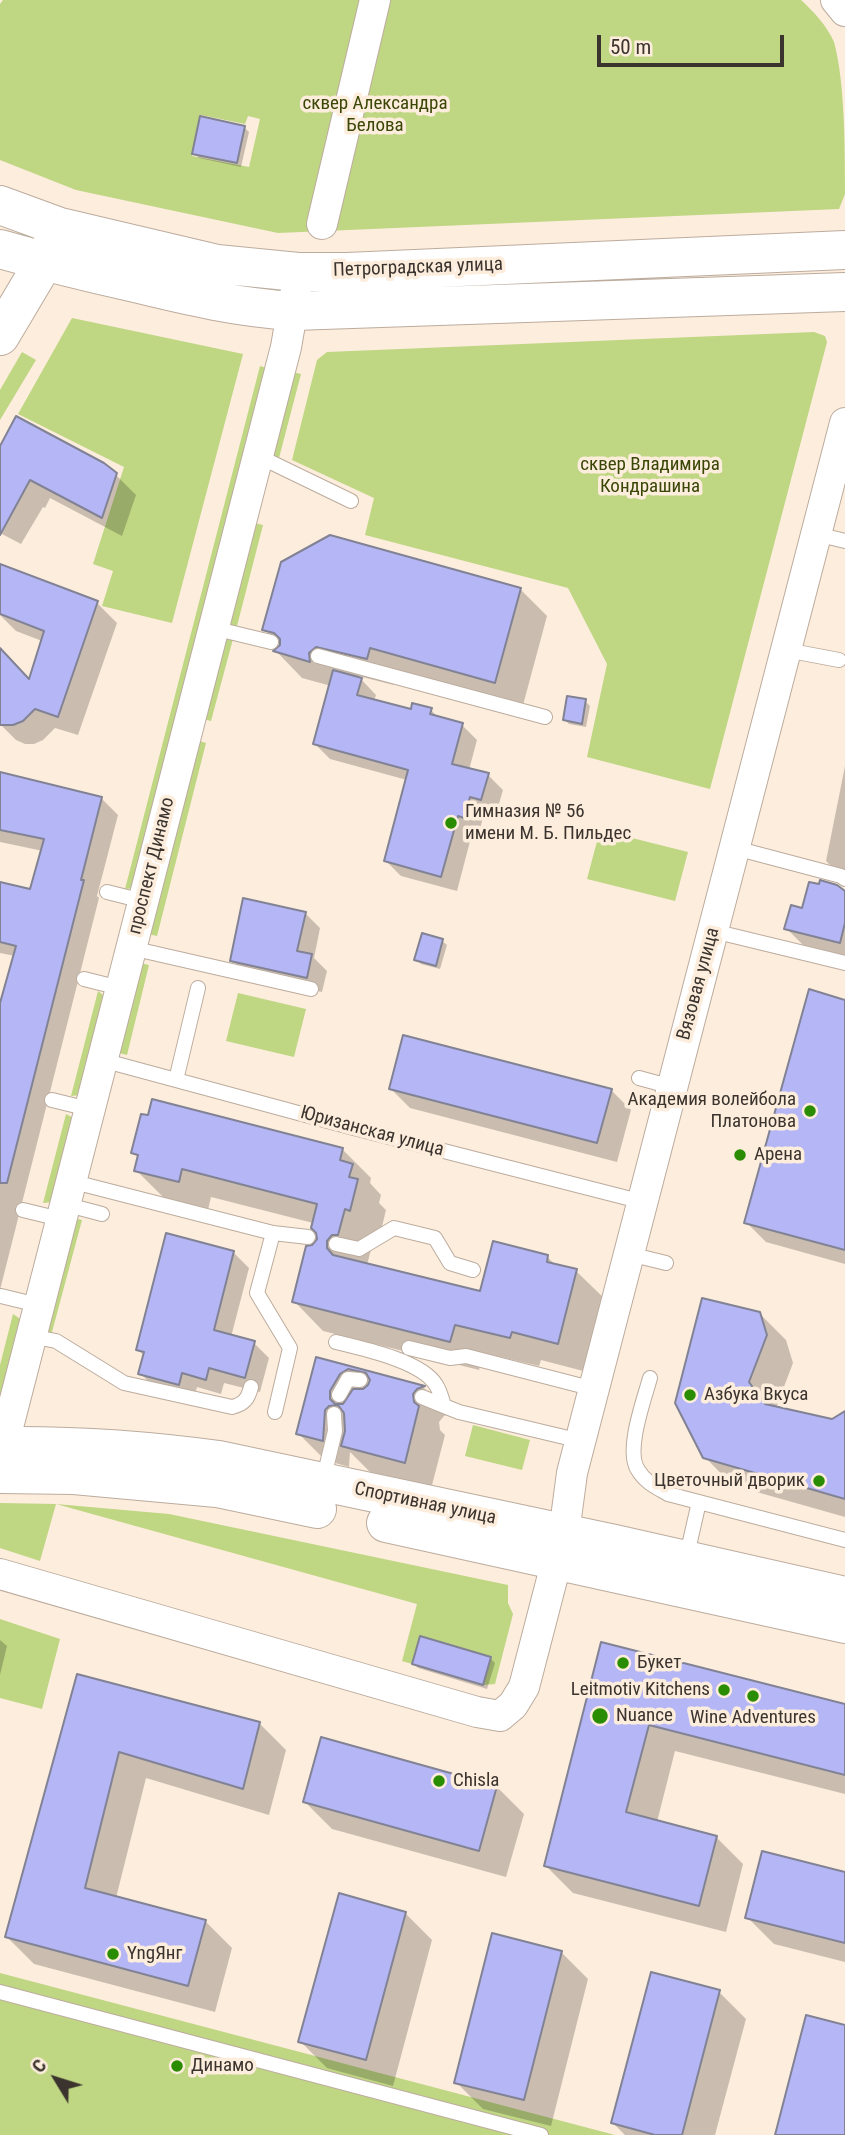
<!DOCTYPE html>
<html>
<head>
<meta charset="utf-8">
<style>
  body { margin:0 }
  #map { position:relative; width:845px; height:2135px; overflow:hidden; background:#fdeddd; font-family:"Roboto Condensed",sans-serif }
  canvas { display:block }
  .north { position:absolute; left:21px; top:2044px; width:70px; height:70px; -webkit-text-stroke:5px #fdeddd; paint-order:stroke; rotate:308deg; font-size:19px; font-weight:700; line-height:28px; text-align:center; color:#3b342e }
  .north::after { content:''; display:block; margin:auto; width:24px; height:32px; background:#3b342e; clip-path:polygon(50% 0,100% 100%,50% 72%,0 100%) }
  .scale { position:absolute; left:597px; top:35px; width:187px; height:32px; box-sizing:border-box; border:4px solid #3b342e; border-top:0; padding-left:9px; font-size:21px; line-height:24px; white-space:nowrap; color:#3b342e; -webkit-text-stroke:5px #fdeddd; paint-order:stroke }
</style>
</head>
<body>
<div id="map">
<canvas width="845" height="2135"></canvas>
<div class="north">С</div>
<div class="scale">50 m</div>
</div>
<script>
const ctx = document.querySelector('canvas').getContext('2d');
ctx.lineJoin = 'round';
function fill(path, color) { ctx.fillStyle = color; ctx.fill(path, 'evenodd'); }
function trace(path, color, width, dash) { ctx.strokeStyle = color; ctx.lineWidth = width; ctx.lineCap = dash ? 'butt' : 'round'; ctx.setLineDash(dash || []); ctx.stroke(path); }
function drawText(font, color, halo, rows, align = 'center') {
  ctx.font = font + ' "Roboto Condensed",sans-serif'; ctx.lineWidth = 7; ctx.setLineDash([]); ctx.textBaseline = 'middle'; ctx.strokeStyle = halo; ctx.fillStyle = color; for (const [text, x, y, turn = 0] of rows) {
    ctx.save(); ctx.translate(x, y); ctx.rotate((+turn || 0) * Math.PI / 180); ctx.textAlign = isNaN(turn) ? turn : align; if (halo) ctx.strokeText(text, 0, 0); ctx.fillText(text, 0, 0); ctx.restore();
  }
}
const green = new Path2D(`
  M3,0h798c13,12 26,26 33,42 11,40 11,108 11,152l-6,15 -561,24 -202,-43 -76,-30v-156zM201,115l44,9 3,-8 12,3 -11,48 -57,-11z
  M72,318l171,36 -71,269 -70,-17 11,-35 -20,-7 31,-97 -106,-53z
  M814,332l11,4 2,6 -117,447 -123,-32 20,-93 -39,-76 -203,-53 9,-37 -82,-38 25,-100 10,-8z
  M22,352l14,8 -36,60v-30z
  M260,366l10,3 -134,519 -11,1z
  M289,371l12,3 -22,84 -12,-5z
  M250,522l13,3 -26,101 -13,-3z
  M221,636l12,3 -22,82 -12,-3z
  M193,739l13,4 -49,193 -13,-3z
  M600,830l88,22 -13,49 -88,-22z
  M136,962l13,3 -22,90 -8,-2z
  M98,991l9,7 -26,97 -10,1z
  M238,993l68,16 -12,48 -68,-16z
  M66,1114l9,5 -22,83 -10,1z
  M74,1218l8,2 -30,112h-5z
  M13,1314l9,6 -22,82v-37z
  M473,1425l57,15 -8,30 -57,-14z
  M0,1503l56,1 113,10 339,71v18l5,11 -18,70 -12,1 8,-28 -70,-21 -9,28 -10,-3 15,-57 -361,-100 -16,57 -40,-13z
  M0,1619l60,20 -18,70 -42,-11z
  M0,1973l615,162h-615z`);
const shadow = new Path2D(`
  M244,127l5,5 -8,35 -42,-9 -5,-5z
  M0,450l116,25 20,20 -14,41 -72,-38 -5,10 -2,-1 -22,37 -21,-11z
  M520,589l27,27 -25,93 -125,-35 -3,11 -36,-9 18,19 -2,6 38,10 19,-1 9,9 22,6 15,15 -8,30 19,5 15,15 -7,24 -11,-3 -6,21 -6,-2 -16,61 -56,-15 -15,-15 21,-81 -77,-21 -15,-15 16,-58 -29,-8 -26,-27 5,-5 -17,-17z
  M0,602l97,1 20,20 -39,112 -23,-7 -12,12 -9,4h-9l-9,-4 -16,-16v-74l30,31 12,-40 -26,-10 -16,-16z
  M585,701l5,5 -4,21 -17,-3 -4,-4z
  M845,766v114l-19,-19z
  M0,773l101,25 17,17 -21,81 2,2 -99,392v-287h2l13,-47 -15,-3v-69l32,7 11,-40 -43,-9z
  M821,883l24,7v78l-26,-7 -33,-33 17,-18z
  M305,913l15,15 -6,30 13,13 -5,21 -75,-17 -15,-15z
  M442,941l5,4 -7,24 -19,-5 -5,-5z
  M845,1001v263l-79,-22 -20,-20z
  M390,1088l221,2 20,20 -14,52 -207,-54z
  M342,1149l29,29 -1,5 11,12 -2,8 7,7 -7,29 -5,-1 -7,27 114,29 66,-37 10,9 19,5 30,29 -19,72 -46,-12 -2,6 -55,-13 -5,17 -156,-39 -29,-30 19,-54 6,-8 -6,-16 -102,-26 -3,13 -43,-11 -29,-29 3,-12 -6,-6z
  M234,1253l15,15 -18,69 23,6 15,15 -9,34 -36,-9 -3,11 -24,-7 -3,12 -39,-11 -15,-15 4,-17 -6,-7z
  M759,1313l27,27 7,23 -17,45 56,13 13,-8v104l-113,-32 -27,-28z
  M318,1359l106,29 25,26 -5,2 -5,6 1,8 5,5 -14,54 -61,-17 -20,-20 -1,15 -24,-7 -27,-27z
  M0,1640l7,6 -7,29z
  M602,1644l243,61v89l-170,-43 -18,71 59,15 27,27 -17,68 -153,-39 -27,-27z
  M490,1658l5,5 -8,26 -69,-21 -4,-4z
  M78,1676l181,47 27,27 -17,65 -123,-37 -30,120 89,23 27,27 -17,64 -181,-48 -27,-27z
  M497,1787l27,27 -18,63 -174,-48 -27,-27z
  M845,1874v88l-71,-18 -27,-27z
  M405,1913l27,27 -39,146 -66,-18 -27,-27z
  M561,1952l27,27 -37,147 -68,-17 -27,-27z
  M719,1992l27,27 -31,116h-90l-12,-12z`);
const building = new Path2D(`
  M200,116l45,10 -8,37 -45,-9z
  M16,416l88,47 13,10 -15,45 -72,-38 -30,55v-89z
  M330,535l191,53 -26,95 -125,-35 -3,11 -51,-12 -7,6 1,9 -37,-11 7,-6v-6l-6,-6 -12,-3 19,-68z
  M0,564l98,37 -40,116 -23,-8 -12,12 -10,4h-13v-77l29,31 15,-48 -44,-17z
  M333,670l29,8 -5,17 54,14 1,-6 20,5 -2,6 33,9 -11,41 37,9 -8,27 -11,-3 -6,21 -6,-2 -17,61 -57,-16 24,-91 -95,-26z
  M567,696l19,3 -4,25 -19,-4z
  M0,772l102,25 -21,83h3l-77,303h-7v-180l16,-57 -16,-4v-60l30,7 14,-50 -44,-9z
  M820,880l17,5 8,6v32l-5,20 -56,-14 7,-24 11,3 7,-26 10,2z
  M243,898l63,14 -9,39 15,3 -5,24 -77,-17z
  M422,933l21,6 -7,27 -22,-6z
  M809,989l36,11v250l-101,-27z
  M403,1035l209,54 -15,54 -208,-54z
  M152,1099l191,49 -3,12 13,4 -4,13 9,2 -8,32 -5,-2 -7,26h-6l-5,6v7l6,7 147,36 13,-50 55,14 -1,7 30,7 -19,75 -46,-12 -2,6 -55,-13 -5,17 -158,-40 14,-56 6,-1 5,-6 -1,-6 -5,-5 6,-24 -135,-35 -3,13 -45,-11 4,-16 -7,-2 10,-39 7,1z
  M166,1233l68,18 -20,79 41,11 -10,37 -36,-10 -3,12 -24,-7 -3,12 -41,-11 6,-22 -8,-2z
  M702,1298l58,14 7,23 -18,47 16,22 67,15 13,-8v88l-142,-41 -28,-55z
  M316,1357l109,29 -8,3 -4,5 1,8 5,4 -14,57 -64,-17 4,-15 -1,-18 -6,-8 -9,1 -4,4 -2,31 -27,-7zM348,1369l18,4 4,7 -2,5 -5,4h-10l-10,15h-8l-5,-5v-8l10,-17z
  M420,1636l71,21 -8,28 -71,-21z
  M601,1642l244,62v71l-196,-50 -23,87 91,24 -18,70 -155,-40z
  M77,1674l183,48 -17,67 -124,-37 -34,136 121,32 -18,66 -183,-49z
  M321,1737l176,49 -18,65 -176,-49z
  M762,1851l83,21v71l-100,-25z
  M339,1893l67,19 -40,148 -68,-18z
  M492,1933l70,18 -38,149 -70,-17z
  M651,1972l69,18 -38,145h-27l-44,-12z
  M806,2015l39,10v110h-70z`);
const lane = new Path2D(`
  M258,456l93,45
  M816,534l29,7
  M213,628l58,14
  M786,650l53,10
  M318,656l227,61
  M735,848l106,28 4,3
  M107,892l36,9
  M713,931l132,32
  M131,948l180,41
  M84,979l36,9
  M102,1060l248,67 293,75
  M639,1078l33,9
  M176,1080l22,-92
  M52,1100l37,9
  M70,1181l203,52 35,4
  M64,1204l38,10
  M23,1210l37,9
  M273,1233l-16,60 33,55 -15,64
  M336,1244l23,5 35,-21 41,10 15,25 23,7
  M629,1254l37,9
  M1,1296l37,9
  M30,1336l26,5 68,42 108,24c12,-3 16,-8 19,-20
  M336,1342c25,6 86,19 100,43 4,6 6,14 8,21l15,6 122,29
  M409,1348l41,10 16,-2 128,33
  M650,1378c-6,22 -25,73 -12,92 7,12 18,17 30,24l177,46
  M339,1395l9,-16 12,1
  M422,1397l22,9
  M323,1481l12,-50 -1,-17
  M686,1559l13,-57
  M0,1992l541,143`);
const street = new Path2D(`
  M836,0l9,11
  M322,224l53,-224
  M0,1458l286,-1111 10,-57
  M0,1574l477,138 23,4 13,-11 11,-18 40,-154 8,-60 273,-1050`);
const secondary = new Path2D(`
  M0,205l60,22 157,37 81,8h49l498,-22
  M0,249c45,13 90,24 135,34 53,13 105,25 159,28l551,-19
  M0,336l44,-74 11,-23
  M0,1446c74,-1 146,4 219,14l396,84 230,52
  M0,1474l74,1 143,13 100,21
  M386,1523l459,101`);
const markers = [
  [451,823,7,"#2a8c00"],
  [810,1111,7,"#2a8c00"],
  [740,1155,7,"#2a8c00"],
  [690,1395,7,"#2a8c00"],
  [819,1481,7,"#2a8c00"],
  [623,1663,7,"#2a8c00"],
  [724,1690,7,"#2a8c00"],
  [753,1696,7,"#2a8c00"],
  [600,1716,9,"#2a8c00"],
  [439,1781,7,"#2a8c00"],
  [113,1954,7,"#2a8c00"],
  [177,2066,7,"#2a8c00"]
];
const parkNames = [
  ["сквер Александра",375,104],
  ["Белова",375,126],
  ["сквер Владимира",650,465],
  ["Кондрашина",650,487]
];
const streetNames = [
  ["Петроградская улица",418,268,-2],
  ["проспект Динамо",152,866,-76],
  ["Вязовая улица",699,984,-75],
  ["Юризанская улица",372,1132,15],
  ["Спортивная улица",425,1504,12]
];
const poiNames = [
  ["Гимназия № 56",465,812],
  ["имени М. Б. Пильдес",465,834],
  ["Академия волейбола",796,1100,"right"],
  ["Платонова",796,1122,"right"],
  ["Арена",754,1155],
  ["Азбука Вкуса",704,1395],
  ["Цветочный дворик",805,1481,"right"],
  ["Букет",637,1663],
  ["Leitmotiv Kitchens",710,1690,"right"],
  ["Nuance",616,1716],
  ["Wine Adventures",753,1718,"center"],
  ["Chisla",453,1781],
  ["YngЯнг",127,1954],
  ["Динамо",191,2066]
];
fill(green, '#bfd683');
fill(shadow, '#0003');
fill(building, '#b5b6f5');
trace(building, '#818294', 2);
trace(lane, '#bcac9e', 16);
trace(street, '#bcac9e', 32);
trace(secondary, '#bcac9e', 40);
trace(lane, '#fff', 14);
trace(street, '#fff', 30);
trace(secondary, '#fff', 38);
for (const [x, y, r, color] of markers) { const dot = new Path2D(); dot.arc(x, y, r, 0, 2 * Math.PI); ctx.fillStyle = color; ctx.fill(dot); trace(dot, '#fdeddd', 2.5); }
drawText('19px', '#394605', '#fdeddd', parkNames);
drawText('19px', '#3b342e', '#fdeddd', streetNames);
drawText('19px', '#3b342e', '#fdeddd', poiNames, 'left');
</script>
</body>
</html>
